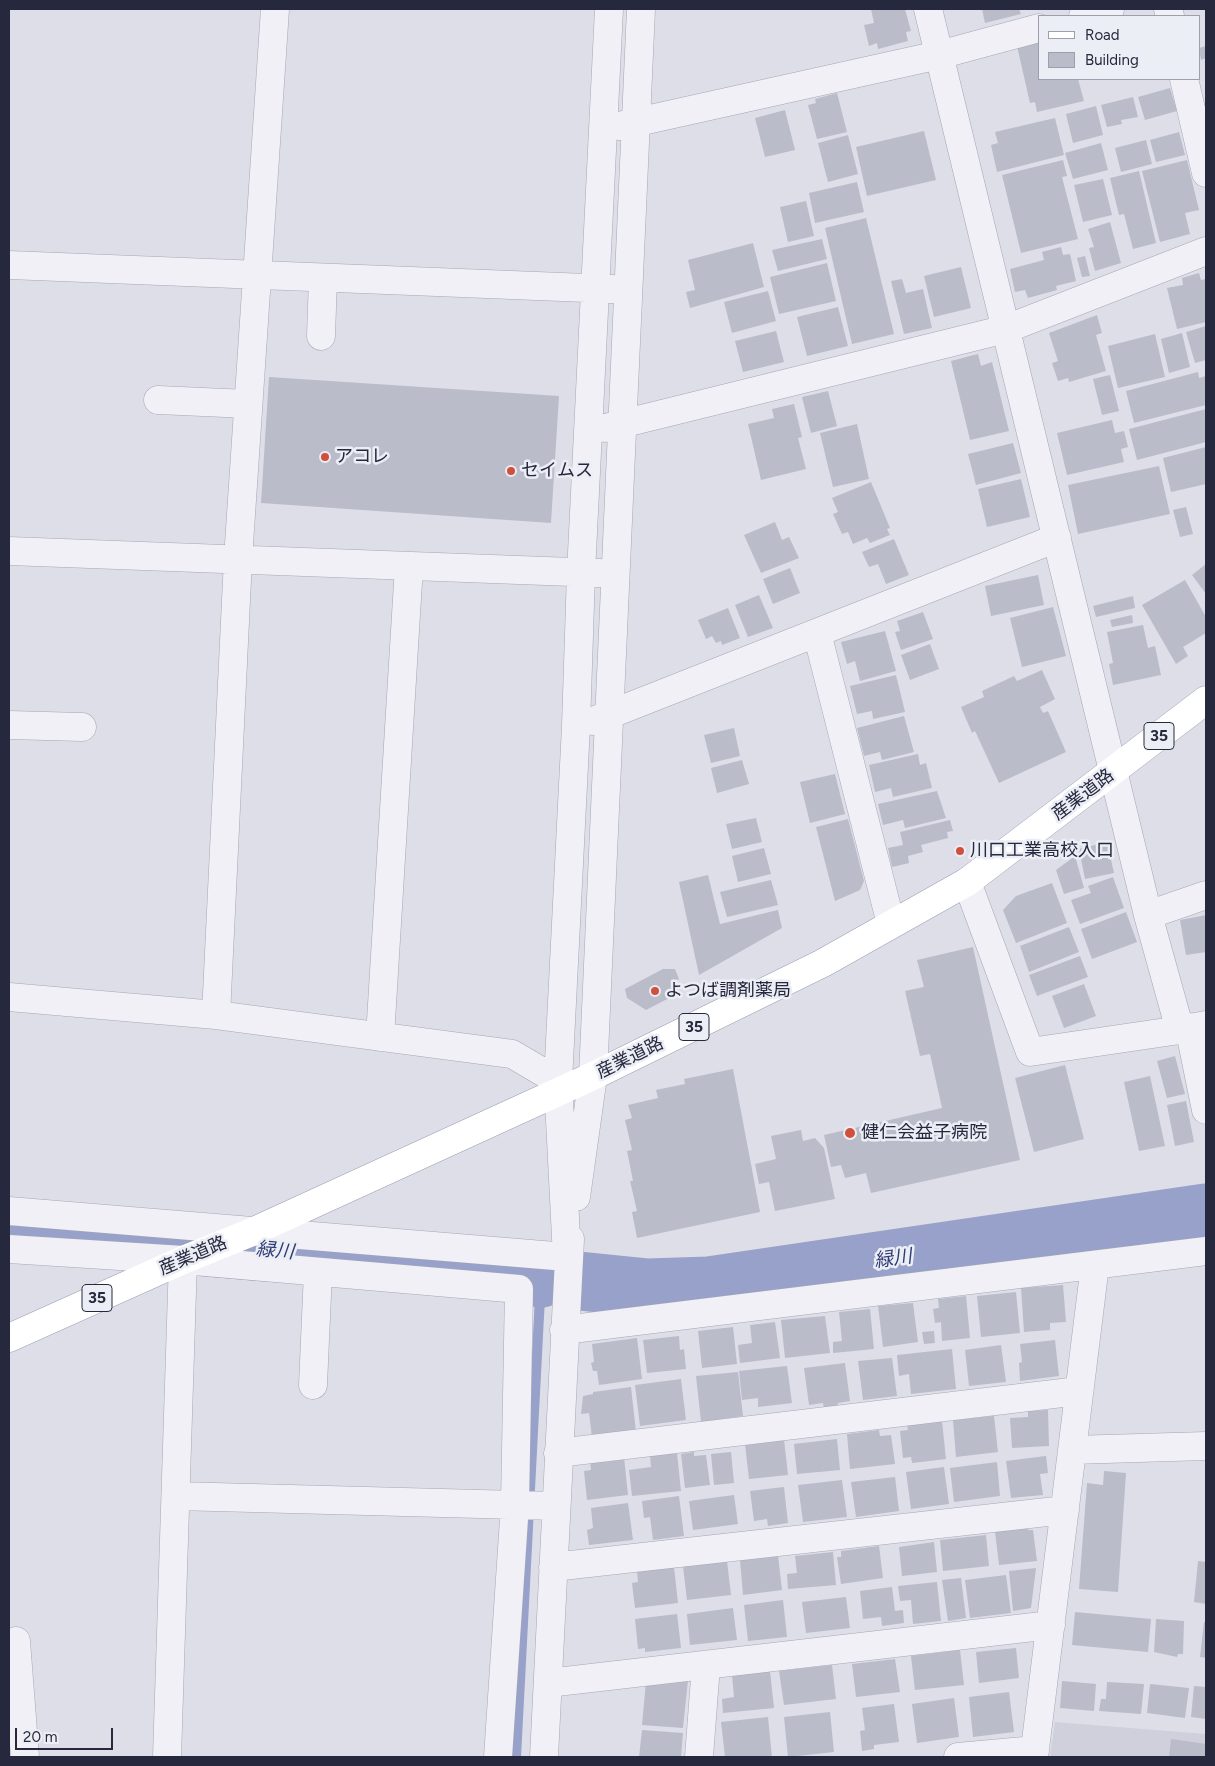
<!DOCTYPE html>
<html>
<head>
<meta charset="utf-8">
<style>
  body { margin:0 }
  #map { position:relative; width:1215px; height:1766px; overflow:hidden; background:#dddee7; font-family:Figtree,sans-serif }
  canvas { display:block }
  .frame { position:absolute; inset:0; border:10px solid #26283e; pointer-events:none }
  .legend { position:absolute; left:1038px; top:15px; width:162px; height:65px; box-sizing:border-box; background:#eceef5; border:1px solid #9d9fac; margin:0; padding:6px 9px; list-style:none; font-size:15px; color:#26283e }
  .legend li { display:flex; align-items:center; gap:10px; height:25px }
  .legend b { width:25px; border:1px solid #9d9fac }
  .scale { position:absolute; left:15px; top:1728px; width:98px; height:22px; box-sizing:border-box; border:2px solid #26283e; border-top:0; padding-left:6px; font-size:15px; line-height:18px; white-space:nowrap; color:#26283e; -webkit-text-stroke:4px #eceef5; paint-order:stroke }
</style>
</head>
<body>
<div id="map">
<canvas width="1215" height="1766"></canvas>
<div class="frame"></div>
<ul class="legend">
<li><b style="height:6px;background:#fff"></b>Road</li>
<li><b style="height:14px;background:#babcca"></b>Building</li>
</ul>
<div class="scale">20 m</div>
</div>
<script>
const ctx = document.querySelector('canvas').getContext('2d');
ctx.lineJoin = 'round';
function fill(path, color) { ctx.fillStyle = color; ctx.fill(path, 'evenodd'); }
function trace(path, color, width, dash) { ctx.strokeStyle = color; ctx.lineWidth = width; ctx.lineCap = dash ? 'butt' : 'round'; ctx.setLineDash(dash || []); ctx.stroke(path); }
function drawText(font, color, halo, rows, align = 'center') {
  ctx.font = font + ' Figtree,"Noto Sans JP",sans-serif'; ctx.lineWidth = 5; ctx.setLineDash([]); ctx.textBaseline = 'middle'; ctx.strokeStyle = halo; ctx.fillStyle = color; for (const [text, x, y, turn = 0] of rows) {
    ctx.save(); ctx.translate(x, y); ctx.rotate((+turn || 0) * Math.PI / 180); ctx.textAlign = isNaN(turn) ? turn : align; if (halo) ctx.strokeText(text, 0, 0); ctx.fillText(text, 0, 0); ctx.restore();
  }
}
const built = new Path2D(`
  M1055,1722l151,12v23h-156z`);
const stream = new Path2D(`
  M516,1757l25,-479 27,2`);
const river = new Path2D(`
  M9,1230l246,21 200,14 86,13
  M579,1281l69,7 61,-2 497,-73`);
const building = new Path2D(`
  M871,9h34l6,22 -5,1 2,9 -30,8 -1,-6 -8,3 -5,-21 10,-2z
  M982,9h37l2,5 -36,9z
  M1039,41v38h39l6,22 -47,11 -2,-10 -5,1 -13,-57z
  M1206,46v12l-5,2 -2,-12z
  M1170,88l7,23 -32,9 -7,-23z
  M837,93l10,39 -30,7 -9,-34 8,-2 -1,-4z
  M1133,97l5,20 -17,3 1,4 -15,3 -6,-22z
  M1096,106l7,29 -30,8 -7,-29z
  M785,110l10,40 -30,7 -10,-39z
  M1055,118l9,37 -67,17 -6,-27 7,-2 -3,-11z
  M924,131l12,49 -69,16 -11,-49z
  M1179,132l6,23 -29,7 -6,-22z
  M848,135l10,39 -30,8 -10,-39z
  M1146,140l6,24 -31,8 -6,-24z
  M1101,143l7,27 -35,9 -8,-26z
  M1063,160l4,16 -5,1 16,62 -57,14 -19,-78z
  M1187,160l12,50 -14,3 5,21 -30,8 -18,-71z
  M1139,171l17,72 -23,6 -9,-35 -5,1 -9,-37z
  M1103,179l9,36 -29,7 -9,-37z
  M857,182l7,30 -49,11 -6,-30z
  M806,201l8,35 -26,6 -8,-35z
  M866,218l28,116 -42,10 -27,-116z
  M1110,222l11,41 -26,8 -6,-23 5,-1 -6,-18z
  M822,239l5,20 -49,12 -6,-21z
  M753,243l11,44 -74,21 -4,-16 9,-2 -7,-30z
  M1061,247l2,8 7,-1 6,27 -20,5 1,4 -29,8 -3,-8 -10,2 -5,-23 34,-9 -2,-8z
  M1085,256l5,20 -8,1 -5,-19z
  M827,263l9,38 -57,13 -9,-37z
  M961,267l10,41 -37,9 -10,-41z
  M1199,273l2,7 5,-1v43l-29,7 -10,-41 16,-3 -1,-7z
  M902,279l4,14 17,-4 9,39 -28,6 -13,-53z
  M768,291l8,30 -44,12 -8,-31z
  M838,307l10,39 -41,10 -10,-39z
  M1097,315l5,18 -6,2 10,36 -37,11 -1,-4 -10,3 -6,-18 6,-2 -9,-28z
  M1206,326v34l-11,3 -9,-31z
  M776,331l8,31 -41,10 -8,-31z
  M1182,333l8,34 -21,6 -8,-34z
  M1155,334l10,43 -47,11 -10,-42z
  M978,354l3,12 11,-4 17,69 -39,9 -19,-79z
  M1198,372l1,6 7,-2v29l-72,18 -8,-32z
  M1110,375l9,36 -17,4 -9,-36z
  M269,377l290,19 -8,127 -290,-20z
  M828,391l9,35 -26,7 -9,-36z
  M794,404l8,33 -4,1 8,31 -45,11 -13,-56 26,-6 -2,-9z
  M1206,409v33l-69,18 -8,-31z
  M1112,420l3,13 9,-2 4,16 -7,2 3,13 -57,13 -10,-42z
  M857,424l12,55 -36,8 -13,-54z
  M1013,443l8,30 -45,12 -8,-31z
  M1206,447v37l-35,8 -8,-34z
  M1159,466l11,48 -92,20 -10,-49z
  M1021,479l9,38 -43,10 -9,-38z
  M871,482l19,46 -3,1 3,6 -20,8 -3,-5 -14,6 -5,-12 -6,2 -9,-20 5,-2 -6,-14z
  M1186,507l7,27 -13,3 -7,-27z
  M775,522l7,18 7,-3 10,21 -38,15 -17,-38z
  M894,539l15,36 -23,9 -8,-20 -9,3 -7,-15z
  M1206,564v30l-14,-19z
  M790,568l10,25 -27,11 -10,-25z
  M1038,575l6,30 -53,11 -6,-30z
  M1185,580l21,37v16l-23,14 5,9 -12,8 -34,-59z
  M759,595l14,33 -25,9 -13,-32z
  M1133,596l2,12 -39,9 -3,-11z
  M1053,607l13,49 -44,11 -12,-49z
  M728,608l12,30 -18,7 -1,-4 -5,2 -4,-7 -6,3 -8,-19z
  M923,612l10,27 -32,11 -6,-18 5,-1 -3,-10z
  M1132,615l1,8 -21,4 -2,-7z
  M1143,625l5,23 7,-2 6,29 -48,10 -4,-21 4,-1 -6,-31z
  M885,631l11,40 -36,10 -5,-20 -8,3 -6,-22z
  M930,644l9,25 -29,11 -9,-25z
  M1042,670l13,29 -15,8 3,6 5,-2 18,41 -67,31 -24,-52 -3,2 -11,-26 23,-10 -2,-6 32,-15 3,5z
  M896,675l9,37 -32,7 -1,-8 -15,3 -7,-28z
  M904,716l10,36 -32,8 -2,-8 -16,4 -7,-28z
  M734,728l6,28 -29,7 -7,-28z
  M918,754l2,11 6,-2 6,25 -39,9 -2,-9 -16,4 -6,-27z
  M742,760l7,24 -32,9 -6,-25z
  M835,774l10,40 -35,9 -10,-41z
  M937,791l9,27 -41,10 -2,-8 -20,5 -5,-21z
  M756,818l6,24 -30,7 -6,-25z
  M848,819l16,62 -4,9 -25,11 -19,-74z
  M950,820l3,11 -6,1 1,6 -27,7 2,7 -15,4 1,7 -17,4 -4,-19 15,-3 -3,-13z
  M1107,842l7,31 -29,6 -6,-30z
  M764,848l7,26 -33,8 -6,-26z
  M1075,856l9,32 -20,6 -8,-24z
  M708,875l12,49 58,-14 4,18 -83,47 -20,-93z
  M1113,877l11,31 -44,16 -9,-24 20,-7 -3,-7z
  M771,880l7,25 -51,12 -7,-25z
  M1052,883l15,40 -51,20 -13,-33 13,-14z
  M1126,912l11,30 -45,17 -11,-30z
  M1206,915v37l-20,3 -6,-35z
  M1069,927l10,25 -50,20 -9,-26z
  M973,947l47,213 -149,33 -5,-20 -21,5 -4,-13 -10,2 -7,-32 118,-27 -12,-54 -10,2 -15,-65 19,-4 -7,-27z
  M1080,956l8,21 -51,19 -8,-21z
  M663,969h12l4,10 -8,4 6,11 -31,16 -19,-12 -2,-9z
  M1084,984l12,32 -32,12 -12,-32z
  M1175,1056l10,38 -18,4 -10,-37z
  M1065,1065l19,74 -50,13 -19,-74z
  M733,1069l27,143 -123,26 -5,-26 5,-1 -7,-30h3l-6,-30 5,-1 -7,-30 7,-2 -4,-13 30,-7 -2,-8 29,-6 -1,-5z
  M1150,1076l15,70 -26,5 -15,-69z
  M1186,1101l8,41 -19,4 -8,-41z
  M801,1130l2,11 12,-3 9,10 11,51 -60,12 -6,-29 -10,2 -4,-20 21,-5 -5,-23z
  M1063,1285l3,37 -16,1v7l-26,2 -3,-44z
  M1016,1292l4,41 -39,4 -4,-41z
  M966,1296l4,42 -28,3 -1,-19 -6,1 -2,-14 6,-1 -1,-9z
  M913,1303l5,39 -35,5 -5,-41z
  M870,1309l4,40 -41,4v-11l9,-1 -3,-29z
  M825,1316l5,37 -45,5 -4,-38z
  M775,1322l5,36 -40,5 -2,-18 14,-2 -2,-18z
  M733,1327l4,37 -35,4 -4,-37z
  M934,1331l1,12 -11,1 -2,-12z
  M679,1336l1,14 4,-1 2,20 -39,4 -4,-33z
  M637,1338l5,41 -43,6 -2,-14h-4l-2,-8 3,-1 -2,-18z
  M1055,1340l4,36 -39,5 -1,-18 3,-1 -2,-18z
  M1001,1345l5,37 -37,4 -4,-36z
  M952,1349l4,40 -45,5 -2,-20 -10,2 -2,-21z
  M892,1358l5,38 -34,4 -5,-39z
  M845,1363l5,38 -12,2v3l-14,2 -1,-5 -14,2 -5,-37z
  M787,1366l5,37 -34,4v-9l-16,2 -3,-29z
  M738,1372l5,44 -42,6 -5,-46z
  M681,1379l5,41 -46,6 -5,-41z
  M631,1387l5,45 -44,5 -3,-24 -8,1 2,-18 10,-2v-2z
  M1048,1410l1,36 -37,2 -2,-30 18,-1v-6z
  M994,1416l4,36 -42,5 -3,-37z
  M942,1421l4,38 -34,4 -1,-6 -8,1 -3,-27 8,-1 -1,-5z
  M879,1430l1,6 11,-1 4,29 -45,5 -3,-35z
  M784,1439l4,36 -39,4 -4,-35z
  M837,1439l3,31 -43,4 -3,-30z
  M694,1452v4l12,-1 4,30 -25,3 -4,-34z
  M731,1452l3,31 -20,2 -3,-31z
  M677,1453l4,38 -49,5 -3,-26 22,-3 -1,-11z
  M1046,1456l2,17 -8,1 3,21 -32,3 -5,-37z
  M624,1457l4,38 -41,5 -3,-29 7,-1 -1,-9z
  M997,1462l3,34 -46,6 -4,-34z
  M944,1467l5,37 -38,5 -5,-37z
  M1104,1471l22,2 -8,119 -39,-3 8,-106 16,2z
  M895,1477l4,34 -43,6 -5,-35z
  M842,1480l5,37 -44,5 -5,-37z
  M784,1487l4,36 -20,3 -1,-7 -13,2 -4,-30z
  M734,1495l4,29 -45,6 -4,-29z
  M679,1496l5,40 -31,4 -3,-23 -6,1 -2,-17z
  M628,1503l5,37 -44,5 -2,-15 6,-2 -2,-20z
  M1028,1527v3h5l4,31 -38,4 -4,-34z
  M986,1535l3,31 -46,5 -3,-31z
  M934,1542l3,30 -35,4 -3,-29z
  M879,1546l4,32 -42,6 -4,-27h4v-6z
  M833,1552l3,33 -48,4 -1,-15 10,-1 -2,-17z
  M778,1556l4,34 -39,5 -3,-35z
  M727,1561l4,34 -44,5 -4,-34z
  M1198,1561l8,1v42l-12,-2z
  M674,1567l4,36 -43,5 -3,-25 6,-1 -1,-11z
  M1036,1568l-5,40 -18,3 -4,-40z
  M1006,1575l5,38 -41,5 -5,-38z
  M961,1578l5,40 -18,3 -6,-41z
  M937,1582l4,39 -28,3 -2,-24 -11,1 -2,-15z
  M892,1587l3,24 8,-1 1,13 -22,3 -1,-9 -18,2 -3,-28z
  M846,1597l4,31 -44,5 -4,-31z
  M783,1600l4,37 -39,4 -4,-36z
  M733,1608l4,32 -47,5 -3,-31z
  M1075,1612l76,7 -3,33 -76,-7z
  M677,1614l4,34 -36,4v-4l-7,1 -3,-30z
  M1156,1619l28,2 -1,33h-5l-1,3 -23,-5z
  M1204,1622h2v36l-6,-1z
  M1016,1648l3,30 -40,5 -3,-31z
  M960,1650l4,35 -49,5 -4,-34z
  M895,1659l5,33 -44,5 -4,-33z
  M832,1665l4,34 -52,6 -5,-34z
  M770,1671l4,37 -51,5 -1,-14 12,-2 -2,-22z
  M688,1680l-5,48 -41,-3 4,-44z
  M1062,1681l34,3 -2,27 -34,-3z
  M1107,1682l37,2 -3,30 -42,-3 2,-12h5z
  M1150,1684l39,4 -4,30 -38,-5z
  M1194,1686l12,1v32l-15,-2z
  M1009,1692l5,40 -41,5 -4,-40z
  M954,1698l5,39 -42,6 -5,-39z
  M894,1704l5,38 -25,3v4l-12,2 -2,-20 5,-1 -3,-22z
  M830,1712l4,40 -46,5 -4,-40z
  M768,1717l4,40h-47l-4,-35z
  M642,1730l41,3 -2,24h-42z
  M1171,1739l35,5v13h-37z`);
const minor = new Path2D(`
  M928,9l220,906 32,115 26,-5
  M1168,9l2,7
  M1083,16l27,-7
  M1184,79l22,94
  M619,126l320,-71 100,-27
  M9,265l603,24
  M321,336l2,-58
  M158,400l90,4
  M605,428l401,-99 200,-78
  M9,551l590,22
  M817,633l74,291
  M593,721l464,-183
  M9,725l73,2
  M967,882l63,170 150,-22
  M1148,915l58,-20
  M9,997l207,18 296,39 46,27
  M216,1015l22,-456 37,-550
  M1189,1027l17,83
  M380,1037l29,-471
  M576,1197l17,-121 48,-1067
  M9,1211l558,46 -9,-176 18,-355 5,-153 28,-564
  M9,1249l174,11 336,29 -4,215 -17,253
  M564,1330l642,-79
  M313,1385l5,-113
  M1072,1450l134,-4
  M558,1453l521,-62
  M176,1496l380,10
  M553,1567l512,-57
  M16,1641l9,116
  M548,1683l503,-58
  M167,1757l16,-497
  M544,1757l26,-518
  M699,1757l7,-92
  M958,1757l77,-7
  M1034,1757l61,-492`);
const major = new Path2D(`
  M9,1338l174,-78 69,-28 341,-156 230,-113 144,-81 239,-182`);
const markers = [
  [325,457,5,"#d1503d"],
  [511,471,5,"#d1503d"],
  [960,851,5,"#d1503d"],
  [655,991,5,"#d1503d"],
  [850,1133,6,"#d1503d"]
];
const shields = [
  [1159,736,30],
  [694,1027,30],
  [97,1298,30]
];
const shieldNames = [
  ["35",1159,736],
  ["35",694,1027],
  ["35",97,1298]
];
const poiNames = [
  ["アコレ",335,457],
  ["セイムス",521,471],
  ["川口工業高校入口",970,851],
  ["よつば調剤薬局",665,991],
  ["健仁会益子病院",861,1133]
];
const streetNames = [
  ["産業道路",1083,795,-37],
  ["産業道路",630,1058,-26],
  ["産業道路",193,1256,-23]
];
const waterNames = [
  ["緑川",275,1251,5],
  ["緑川",893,1259,-8]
];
fill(built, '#cfd0dc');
trace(stream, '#97a1c9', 10);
trace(river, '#97a1c9', 59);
fill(building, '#babcca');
trace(minor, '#a6a7b4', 29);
trace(major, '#9c9fb3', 29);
trace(minor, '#f0f0f6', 28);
trace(major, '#fff', 28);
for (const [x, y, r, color] of markers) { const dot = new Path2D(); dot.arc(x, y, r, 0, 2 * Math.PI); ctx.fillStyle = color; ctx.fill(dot); trace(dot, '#eceef5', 2); }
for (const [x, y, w] of shields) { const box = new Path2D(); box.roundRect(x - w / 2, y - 13.5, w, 27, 4); ctx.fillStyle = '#eceef5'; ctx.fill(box); trace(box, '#26283e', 1); }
drawText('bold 16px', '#26283e', null, shieldNames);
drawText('18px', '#26283e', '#eceef5', poiNames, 'left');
drawText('18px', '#26283e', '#eceef5', streetNames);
drawText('italic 19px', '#2f3b73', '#eceef5', waterNames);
</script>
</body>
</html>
